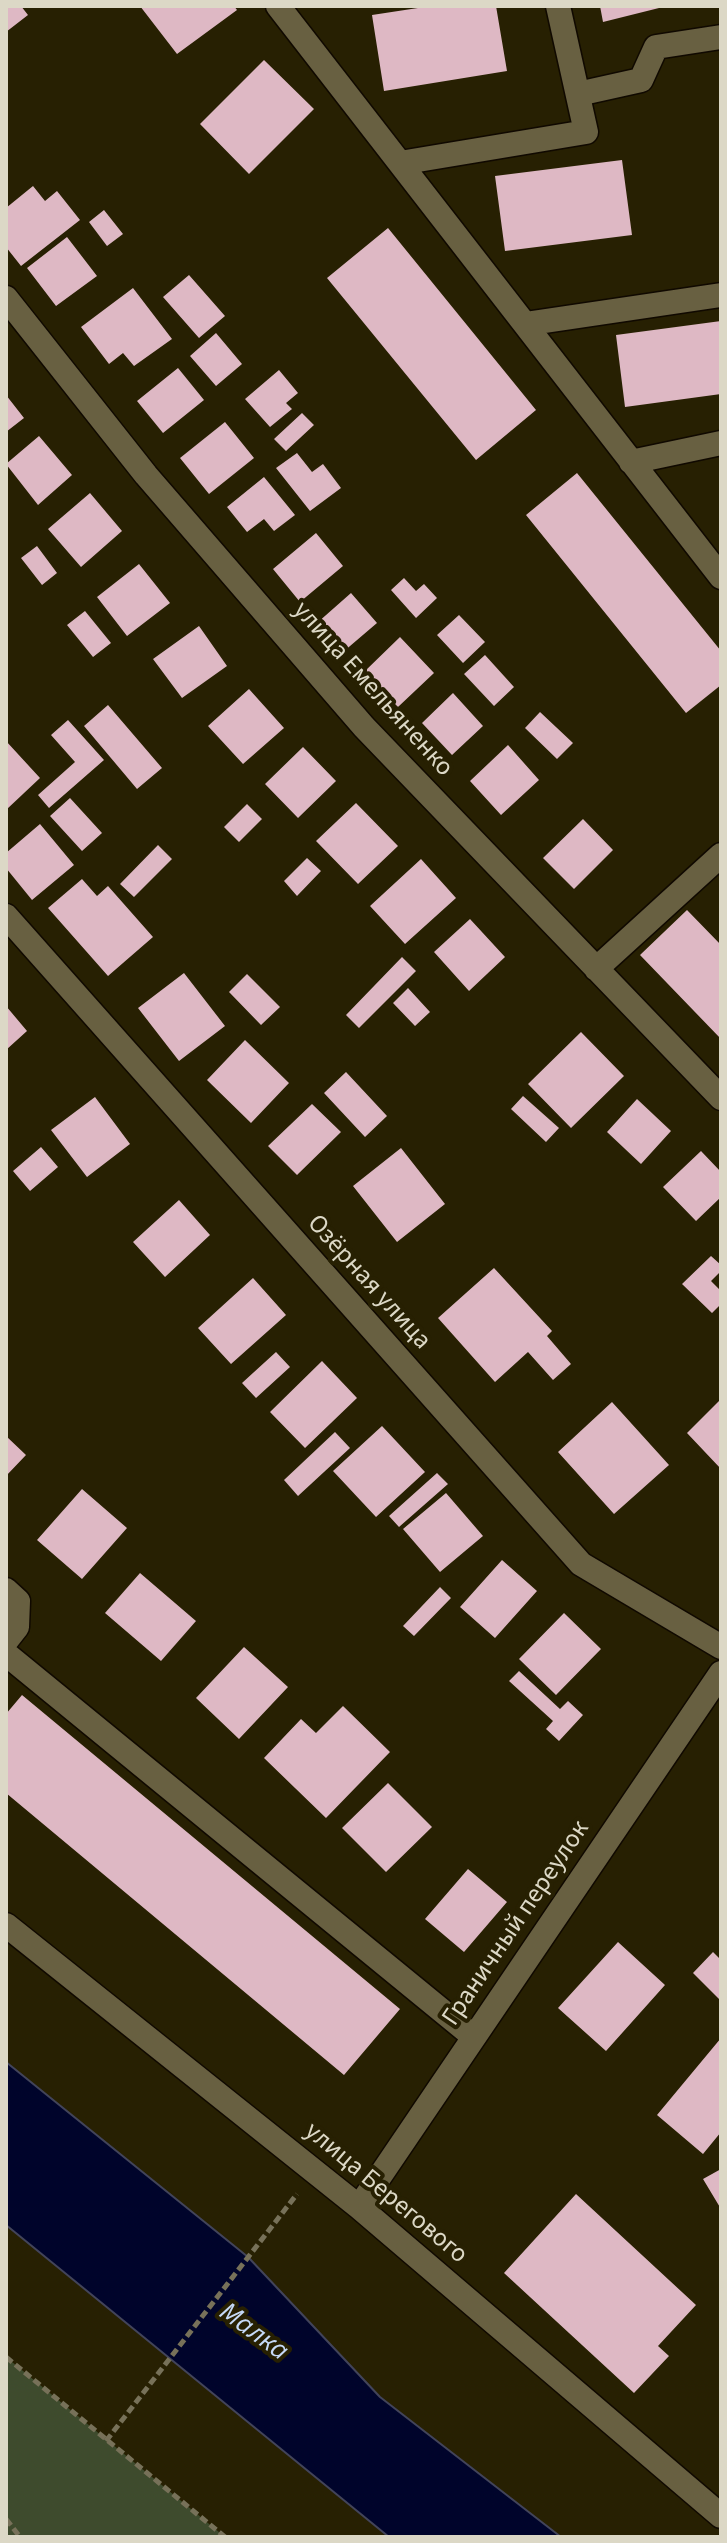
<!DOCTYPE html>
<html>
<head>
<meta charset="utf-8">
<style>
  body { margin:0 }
  #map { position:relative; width:727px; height:2543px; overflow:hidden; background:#272002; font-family:"Source Sans 3",sans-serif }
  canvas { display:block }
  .frame { position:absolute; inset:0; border:8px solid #dcd8c6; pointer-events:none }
</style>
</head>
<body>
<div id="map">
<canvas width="727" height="2543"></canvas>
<div class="frame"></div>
</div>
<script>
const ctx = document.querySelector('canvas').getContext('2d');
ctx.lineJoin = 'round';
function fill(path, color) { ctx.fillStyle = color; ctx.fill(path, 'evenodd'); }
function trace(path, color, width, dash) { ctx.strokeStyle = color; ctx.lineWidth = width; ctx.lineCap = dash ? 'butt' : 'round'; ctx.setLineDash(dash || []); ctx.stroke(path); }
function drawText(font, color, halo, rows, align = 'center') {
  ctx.font = font + ' "Source Sans 3",sans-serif'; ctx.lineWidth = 8; ctx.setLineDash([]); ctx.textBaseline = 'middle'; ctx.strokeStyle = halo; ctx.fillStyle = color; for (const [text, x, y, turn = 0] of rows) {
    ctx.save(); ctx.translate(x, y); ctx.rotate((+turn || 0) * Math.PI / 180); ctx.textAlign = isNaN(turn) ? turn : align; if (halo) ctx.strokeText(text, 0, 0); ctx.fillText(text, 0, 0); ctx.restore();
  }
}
const green = new Path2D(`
  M6,2357l219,180h-219z`);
const water = new Path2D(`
  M6,2062l242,195 132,140 181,140h-172l-383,-312z`);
const building = new Path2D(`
  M6,6h15l7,9 -22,17z
  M140,6h94l3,4 -60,44z
  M431,6h65l11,65 -123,20 -12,-76z
  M600,6h63v1l-60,15z
  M264,60l50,49 -65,65 -49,-50z
  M622,160l10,75 -127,16 -10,-75z
  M33,186l12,15 12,-10 23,29 -59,46 -15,-19v-39z
  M104,210l19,24 -16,12 -18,-24z
  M388,228l148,182 -60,50 -149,-182z
  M67,237l30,39 -41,30 -29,-38z
  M189,275l36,41 -26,22 -36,-41z
  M133,288l39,51 -38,27 -11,-13 -14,11 -28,-37z
  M721,321v73l-96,13 -9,-72z
  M216,333l26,31 -26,22 -26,-30z
  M178,368l26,32 -41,33 -26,-32z
  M279,370l19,23 -12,10 6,6 -22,18 -25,-28z
  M6,395l18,23 -18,14z
  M302,413l12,12 -28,26 -12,-12z
  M225,422l29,36 -45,36 -29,-36z
  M39,436l33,39 -34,30 -32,-41z
  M297,453l15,19 11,-8 18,24 -31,23 -34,-43z
  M577,473l144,178v34l-35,28 -160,-198z
  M264,477l31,38 -21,16 -10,-12 -17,13 -20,-25z
  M90,493l32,38 -41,36 -33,-38z
  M316,533l27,33 -43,36 -27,-33z
  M37,546l20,27 -15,12 -21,-27z
  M139,564l31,39 -43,33 -30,-39z
  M404,578l12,13 8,-7 13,14 -21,20 -25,-28z
  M351,593l26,30 -34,29 -26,-29z
  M85,611l26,32 -18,14 -26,-32z
  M459,615l26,27 -22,21 -26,-28z
  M199,626l28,40 -45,32 -29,-39z
  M400,637l34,36 -36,34 -34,-35z
  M485,655l29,32 -20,19 -30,-32z
  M249,689l35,39 -41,36 -35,-38z
  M453,693l30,33 -31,29 -30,-32z
  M108,705l54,63 -25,21 -53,-63z
  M540,712l33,31 -16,16 -32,-31z
  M68,720l36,40 -55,48 -11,-13 37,-33 -24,-27z
  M6,741l34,37 -34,32z
  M508,745l31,35 -38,35 -31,-34z
  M303,747l33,34 -38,37 -33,-34z
  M70,798l32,35 -20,18 -32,-35z
  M356,803l42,43 -40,38 -42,-43z
  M247,804l15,15 -23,23 -15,-15z
  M583,819l30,31 -39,39 -31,-31z
  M40,824l34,41 -42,35 -26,-32v-15z
  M158,845l14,14 -38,38 -14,-13z
  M307,858l14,13 -24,25 -13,-15z
  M421,859l35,39 -51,46 -35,-38z
  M82,879l15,17 11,-10 45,51 -45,39 -60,-68z
  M687,910l34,35v94l-81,-84z
  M470,919l35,38 -36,34 -35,-39z
  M402,957l14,14 -57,57 -13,-13z
  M184,973l41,53 -46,35 -41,-53z
  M247,974l33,33 -19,18 -32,-33z
  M408,988l22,24 -15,14 -22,-23z
  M6,1006l21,25 -21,19z
  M581,1032l43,44 -53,52 -43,-44z
  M245,1040l44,43 -38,40 -44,-43z
  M346,1072l41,44 -22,21 -41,-44z
  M523,1096l36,32 -13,14 -35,-33z
  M95,1097l35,47 -43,33 -36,-47z
  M637,1099l34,32 -30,33 -34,-32z
  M312,1104l29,28 -44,43 -29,-29z
  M41,1147l17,20 -28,24 -17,-20z
  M401,1148l44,56 -48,38 -44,-56z
  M701,1151l20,21v25l-25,24 -33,-34z
  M179,1200l31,35 -45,42 -32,-35z
  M711,1256l10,9v6l-10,10 10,10v13l-9,9 -30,-29z
  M494,1268l58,63 -5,5 24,28 -18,16 -25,-28 -33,30 -57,-64z
  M253,1278l33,37 -55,49 -33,-36z
  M276,1352l14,15 -34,31 -14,-15z
  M322,1361l35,37 -52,50 -35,-36z
  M721,1399v70l-34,-36z
  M612,1402l57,63 -55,49 -56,-62z
  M382,1426l43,46 -49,45 -43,-46z
  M335,1432l15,16 -52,48 -14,-16z
  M6,1436l20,19 -20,21z
  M437,1473l11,11 -49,43 -10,-11z
  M82,1489l45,39 -45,51 -45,-39z
  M446,1493l37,43 -43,36 -37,-43z
  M502,1560l35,31 -42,47 -35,-31z
  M140,1573l56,48 -35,40 -56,-48z
  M440,1587l11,11 -37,38 -11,-10z
  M564,1613l37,36 -45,46 -37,-36z
  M244,1647l44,40 -49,52 -43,-41z
  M519,1671l41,38 8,-8 15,14 -24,26 -13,-12 7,-8 -44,-40z
  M22,1695l378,314 -56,66 -338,-282v-79z
  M343,1706l47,46 -64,66 -62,-60 37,-39 15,14z
  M388,1783l44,44 -46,45 -44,-44z
  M468,1869l39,33 -43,50 -39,-33z
  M618,1942l47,43 -59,66 -48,-43z
  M713,1952l8,8v41l-28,-28z
  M721,2038v94l-18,22 -46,-39z
  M721,2169v40l-18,-30z
  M576,2194l120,111 -38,41 11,10 -35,37 -130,-120z`);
const path = new Path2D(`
  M6,2357l219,180
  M106,2441l191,-247
  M6,2519l14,18`);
const minor = new Path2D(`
  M278,6l443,571
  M578,94l63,-14 15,-33 65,-10
  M400,163l186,-31 -28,-126
  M6,298l140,177 218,252 357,371
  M525,324l196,-29
  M631,462l90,-19
  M6,916l575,648 140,83
  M596,969l125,-114
  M6,1590l12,11 -1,26 -11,14
  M6,1654l468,383
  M6,1925l353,282 362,309
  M359,2207l362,-534`);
const streetNames = [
  ["улица Емельяненко",372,690,48],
  ["Озёрная улица",368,1283,48],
  ["Граничный переулок",517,1924,-56],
  ["улица Берегового",385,2194,40]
];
const waterNames = [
  ["Малка",253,2333,36]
];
fill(green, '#3e4b2d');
fill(water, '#00042b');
trace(water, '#42445a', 2);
fill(building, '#deb8c4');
trace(minor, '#100900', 27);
trace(path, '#777159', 5, [8, 4]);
trace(minor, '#686041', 24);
drawText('26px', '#dcd8c6', '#272002', streetNames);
drawText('italic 28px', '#c6daf7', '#272002', waterNames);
</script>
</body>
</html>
